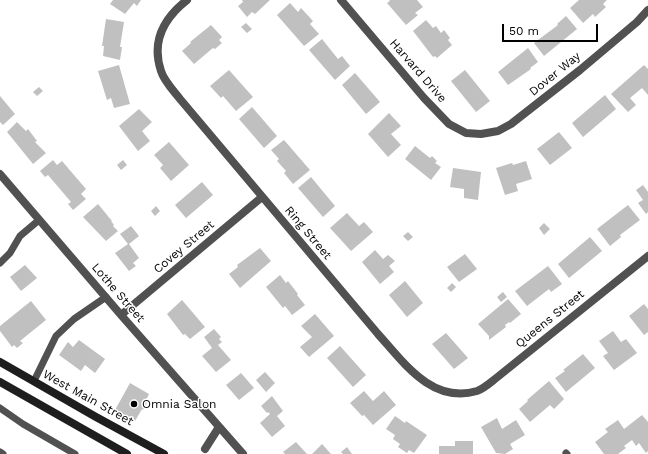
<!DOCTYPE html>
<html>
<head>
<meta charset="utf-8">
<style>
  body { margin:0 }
  #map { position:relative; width:648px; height:454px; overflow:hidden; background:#fff; font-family:"Work Sans",sans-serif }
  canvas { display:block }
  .scale { position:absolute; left:502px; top:24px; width:96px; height:18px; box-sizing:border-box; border:2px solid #000; border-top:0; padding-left:5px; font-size:12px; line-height:14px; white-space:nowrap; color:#000; -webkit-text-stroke:3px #fff; paint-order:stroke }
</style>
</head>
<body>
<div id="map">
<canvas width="648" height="454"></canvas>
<div class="scale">50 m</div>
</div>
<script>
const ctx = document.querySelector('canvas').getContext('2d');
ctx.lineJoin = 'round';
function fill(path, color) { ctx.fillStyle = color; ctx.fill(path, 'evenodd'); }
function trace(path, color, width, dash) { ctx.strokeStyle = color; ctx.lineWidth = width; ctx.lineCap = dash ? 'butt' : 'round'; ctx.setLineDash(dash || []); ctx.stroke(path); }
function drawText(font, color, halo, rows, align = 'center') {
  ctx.font = font + ' "Work Sans",sans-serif'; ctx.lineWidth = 3; ctx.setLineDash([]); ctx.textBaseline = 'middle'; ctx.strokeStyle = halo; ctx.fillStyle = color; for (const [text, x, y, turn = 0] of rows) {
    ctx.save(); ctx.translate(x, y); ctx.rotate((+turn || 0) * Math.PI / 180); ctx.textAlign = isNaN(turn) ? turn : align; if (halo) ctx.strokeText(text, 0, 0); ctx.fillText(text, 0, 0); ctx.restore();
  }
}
const building = new Path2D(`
  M113,0h28l-4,6 -3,-3 -9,11 -15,-10z
  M242,0h28l-15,14 -3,-2 -5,5 -9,-11 5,-4z
  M389,0h28l6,7 -8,6 3,2 -12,10 -19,-22 3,-2z
  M579,0h28l-4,4 3,3 -11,10 -2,-3 -10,9 -13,-15z
  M290,3l8,9 3,-4 12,13 -3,3 9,10 -15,12 -27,-31z
  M566,16l11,13 -33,27 -10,-13 24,-18 -1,-1z
  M106,19l18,3 -4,25h2l-2,13 -17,-4 1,-10h-2z
  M426,20l7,8 3,-2 5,7 3,-3 6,8 -2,2 4,5 -15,13 -2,-2 -2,1 -20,-26z
  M246,23l6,6 -5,4 -6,-6z
  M211,25l11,12 -3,3 3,3 -7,6 -2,-1 -19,16 -12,-13 9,-8 -1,-1z
  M322,39l16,20 4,-3 8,10 -15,14 -26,-30z
  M528,48l10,14 -8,6 1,1 -23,16 -10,-13z
  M119,65l11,39 -16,4 -3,-10 -4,2 -9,-29z
  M644,65l4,4v26l-6,-7 -12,10 6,7 -8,7 -17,-18z
  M229,70l24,27 -17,14 -13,-15 -2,2 -11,-12z
  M465,70l25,31 -14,11 -25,-31z
  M355,73l25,29 -14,12 -24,-29z
  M39,87l4,4 -6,5 -4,-4z
  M605,95l11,14 -33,28 -11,-14z
  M0,96l15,18 -12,11 -3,-3z
  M252,107l25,29 -13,12 -25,-29z
  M139,109l13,13 -10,9 8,10 -12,10 -19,-25z
  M389,113l12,13 -10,8 10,11 -13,12 -20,-23z
  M17,122l9,9 2,-2 9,12 -2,1 11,11 -13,11 -26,-32z
  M559,132l13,16 -22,17 -13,-16z
  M284,140l26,30 -17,14 -9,-11 2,-2 -9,-10 2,-2 -8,-9z
  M169,142l20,23 -18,16 -11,-13 3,-3 -9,-10z
  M415,146l15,12 2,-2 5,5 -2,2 6,4 -10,13 -26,-21z
  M53,160l4,5 5,-4 24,28 -5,5 5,5 -13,11 -5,-6 3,-2 -23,-27 -3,2 -5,-6z
  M123,160l4,5 -6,5 -4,-5z
  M526,161l6,18 -16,5 2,7 -13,4 -9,-27 16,-5 1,2z
  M453,168l28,4 -3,28 -14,-2v-9l-14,-2z
  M311,177l24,29 -12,11 -25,-29z
  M202,182l11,13 -27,23 -11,-13z
  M643,185l5,7v20l-2,2 -8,-11 5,-3 -7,-10z
  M98,204l14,17h-1l3,4 -1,1 5,5 -12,10 -23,-24z
  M628,205l12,15 -20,15 1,2 -11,9 -13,-17z
  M156,206l4,5 -5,5 -4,-5z
  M347,213l12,13 5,-4 9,10 -22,19 -21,-23z
  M544,223l6,6 -6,6 -5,-7z
  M131,226l8,10 -10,8 10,14 -6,5 3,3 -7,5 -14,-18 13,-9 -8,-10z
  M408,232l5,5 -5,4 -5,-5z
  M590,237l12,14 -33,27 -11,-14z
  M260,248l11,13 -31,27 -11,-14 9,-7 -1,-2z
  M375,250l8,9 5,-4 7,6 -6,5 5,6 -14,12 -18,-22z
  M465,254l12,15 -18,13 -12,-15z
  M25,265l12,13 -16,13 -11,-14z
  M548,266l14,18 -11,8 -2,-3 -22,17 -12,-15z
  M280,275l6,8 2,-2 10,13 -1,1 8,10 -13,10 -7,-9 -2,2 -17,-21z
  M405,281l18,22 -16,14 -18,-22z
  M452,283l4,4 -5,5 -4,-4z
  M503,292l4,5 -6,5 -4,-5z
  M508,299l13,15 -11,9 -1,-1 -4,3 1,2 -17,13v-4l-11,-12z
  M182,300l23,27 -15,12 -5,-5 -2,1 -16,-21z
  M31,301l15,19 -26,21 3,2 -6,5 -3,-3 -2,2 -12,-16v-5z
  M644,304l4,5v23l-4,3 -15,-19z
  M315,314l19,22 -25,21 -9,-10 12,-10 -11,-11z
  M214,329l7,8 -2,2 3,3 -4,3 13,15 -15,12 -14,-16 10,-8 -8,-11z
  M613,331l8,11 5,-3 11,14 -23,17 -11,-14 5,-3 -9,-12z
  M446,333l22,25 -14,11 -22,-25z
  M79,340l26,19 -10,14 -10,-8 -4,6 -22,-16 9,-13 5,5z
  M340,346l26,29 -13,12 -26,-29z
  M583,354l12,14 -29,24 -11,-14 10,-7 -2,-1z
  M265,372l10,11 -9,9 -10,-12z
  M241,373l13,15 -15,12 -13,-15z
  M549,381l15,18 -10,10 -4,-4 -20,17 -11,-13 9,-8 -1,-1z
  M130,383l19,11 -4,8 2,1 -4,7 -1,-1 -7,12 -20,-11z
  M364,391l9,10 11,-10 12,14 -23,20 -9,-10 -2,1 -12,-13z
  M272,396l11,15 -6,5 8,10 -13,11 -12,-14 10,-9 -2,-2 -1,1 -6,-7z
  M642,415l6,7v29l-2,2 -7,-10 -3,3 -4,-6 -8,6 2,2 -8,6h-14l-9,-12 13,-10 -3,-3 13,-9 6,9z
  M395,416l10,7 1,-2 21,14 -13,18 -5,-3 -2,3 -9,-6 2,-3 -7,-5 2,-4 -9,-6z
  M497,418l5,11 14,-9 9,15 -15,9 3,5 -8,5 -9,-1 -15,-26z
  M455,441h18v13h-34v-8h16z
  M296,442l11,12h-22l-2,-2z
  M322,444l9,10h-19z
  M347,447l5,7h-9l-2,-2z`);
const lane = new Path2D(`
  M0,263l10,-10 10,-17 19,-16
  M34,381l22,-45 18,-17 32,-22
  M0,408l23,16 52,30
  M0,452l3,2
  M566,453l1,1`);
const street = new Path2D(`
  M187,0c-23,18 -36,41 -26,71 3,10 12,19 19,28l198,235c26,29 54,70 99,57 6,-2 13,-8 18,-12l153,-123
  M341,0l83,98 25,26 17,9 15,1 17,-3 13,-7 69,-54 57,-48 11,-12
  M0,174l121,141 122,139
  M121,315l141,-118
  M205,449l14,-22`);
const secondary = new Path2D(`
  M0,362l96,55 68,37
  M0,382l127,72`);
const markers = [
  [134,404,4,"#000"]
];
const streetNames = [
  ["Harvard Drive",418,71,49],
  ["Dover Way",555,74,-39],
  ["Ring Street",308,233,50],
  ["Covey Street",184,247,-40],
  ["Lothe Street",118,293,49],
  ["Queens Street",550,319,-39],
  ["West Main Street",88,398,29]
];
const poiNames = [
  ["Omnia Salon",142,404]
];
fill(building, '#c0c0c0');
trace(lane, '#515151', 7);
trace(street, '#515151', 8);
trace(secondary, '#1e1e1e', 8);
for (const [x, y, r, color] of markers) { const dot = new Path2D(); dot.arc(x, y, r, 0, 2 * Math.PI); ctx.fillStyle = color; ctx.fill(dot); trace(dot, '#fff', 1.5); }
drawText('12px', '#000', '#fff', streetNames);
drawText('12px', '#000', '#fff', poiNames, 'left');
</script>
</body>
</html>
